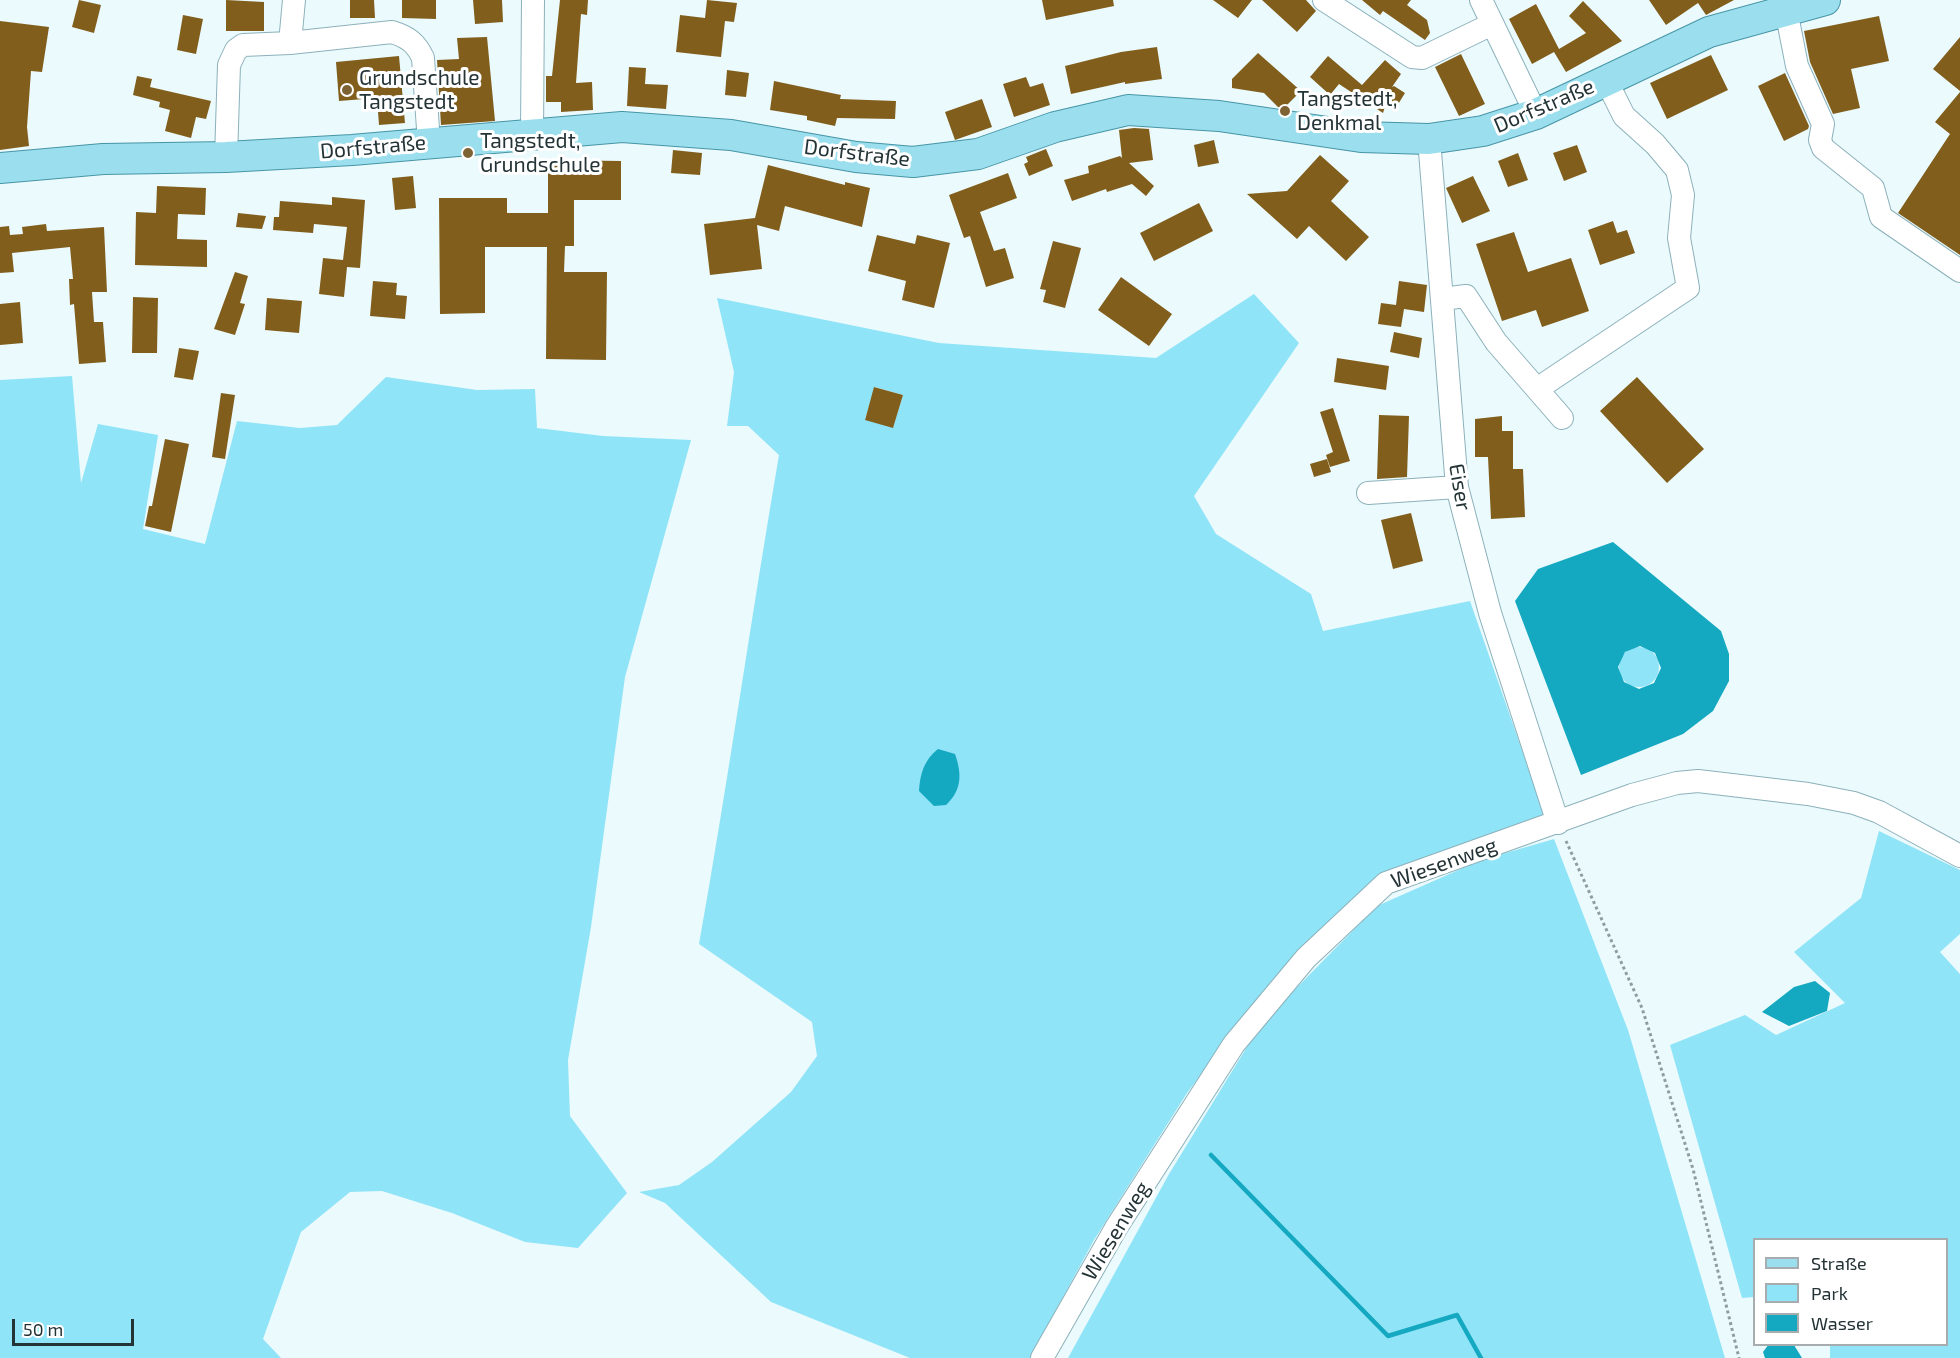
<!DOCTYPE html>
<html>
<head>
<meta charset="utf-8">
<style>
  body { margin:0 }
  #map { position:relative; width:1960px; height:1358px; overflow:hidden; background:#ebfafd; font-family:"Exo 2",sans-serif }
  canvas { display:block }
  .legend { position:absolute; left:1753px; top:1238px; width:195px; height:108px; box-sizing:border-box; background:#fff; border:2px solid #a7adaf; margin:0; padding:8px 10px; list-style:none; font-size:18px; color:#243336 }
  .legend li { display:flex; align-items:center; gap:12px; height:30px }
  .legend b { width:30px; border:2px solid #a7adaf }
  .scale { position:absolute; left:12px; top:1319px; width:122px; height:27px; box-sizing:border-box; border:3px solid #243336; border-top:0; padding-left:8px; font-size:18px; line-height:21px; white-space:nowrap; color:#243336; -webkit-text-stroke:4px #fff; paint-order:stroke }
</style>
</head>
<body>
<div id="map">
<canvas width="1960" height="1358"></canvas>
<ul class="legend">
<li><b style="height:8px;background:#9bdfee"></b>Straße</li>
<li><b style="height:16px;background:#90e4f8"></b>Park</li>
<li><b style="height:16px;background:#15a8c1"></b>Wasser</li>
</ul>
<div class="scale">50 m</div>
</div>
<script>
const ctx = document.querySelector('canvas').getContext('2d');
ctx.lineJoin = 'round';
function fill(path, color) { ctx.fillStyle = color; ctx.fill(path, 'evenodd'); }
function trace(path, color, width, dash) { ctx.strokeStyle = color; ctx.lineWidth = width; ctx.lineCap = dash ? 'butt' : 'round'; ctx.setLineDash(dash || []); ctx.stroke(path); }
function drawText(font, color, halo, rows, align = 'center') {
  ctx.font = font + ' "Exo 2",sans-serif'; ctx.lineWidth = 6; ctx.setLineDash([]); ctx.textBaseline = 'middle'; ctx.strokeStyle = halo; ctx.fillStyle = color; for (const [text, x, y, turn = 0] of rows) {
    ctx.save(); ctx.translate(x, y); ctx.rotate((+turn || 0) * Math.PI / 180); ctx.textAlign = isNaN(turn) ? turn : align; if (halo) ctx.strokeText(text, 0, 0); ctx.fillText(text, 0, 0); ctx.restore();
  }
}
const green = new Path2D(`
  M1254,294l45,49 -105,153 22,38 95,60 12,37 147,-30 75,215 -158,59 -149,151 -51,67 -93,147 -64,118h-120l-139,-56 -106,-99 -26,-11 40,-7 33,-23 79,-70 26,-36 -5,-34 -113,-78c29,-162 52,-326 80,-489l-31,-29h-21l7,-54 -17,-74 222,45 217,15zM875,387l28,8 -10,32 -28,-8z
  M72,376l9,107 17,-59 60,11 -15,94 62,15 32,-123 63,7 37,-3 49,-48 91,13 58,-1 2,39 66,8 88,4 -66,237 -34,250 -23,133 2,56 57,77 -49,55 -53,-6 -73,-29 -70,-22 -32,1 -49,40 -38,107 18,19h-281v-978z
  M1619 667a20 20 0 1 1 40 0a20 20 0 1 1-40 0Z
  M1879,831l81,39v64l-20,18 20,22v384h-130v-13l116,-1v-104h-192v57l-12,1 -72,-253 75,-30 31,20 69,-32 -51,-51 67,-54z
  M1554,839l74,191 97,328h-657l101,-184 92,-150 116,-118 104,-46z`);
const water = new Path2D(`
  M1613,542l108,89 8,23v27l-16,30 -30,23 -102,41 -66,-174 23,-32zM1640,646l15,7 6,15 -7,15 -15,6 -15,-7 -6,-15 7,-15z
  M938,749l17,5c7,20 7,36 -9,51l-12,1 -15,-15c1,-17 5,-31 19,-42z
  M1815,981l15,12 -3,18 -38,15 -27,-14 32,-25z
  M1769,1344l25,1 8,13h-37l-2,-6z`);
const stream = new Path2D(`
  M1211,1155l177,181 69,-21 24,43`);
const building = new Path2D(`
  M79,0l22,5 -7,28 -22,-6z
  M226,0l38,2v29h-38z
  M350,0h24l1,18h-25z
  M402,0h34v19l-34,-1z
  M473,0h29l1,22 -28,2z
  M560,0h28l-1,15 -6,-1 -5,69 16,-1 1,28 -32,2v-10h-15v-26h6z
  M707,0l30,3 -3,19 -9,-1 -4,36 -45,-5 4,-37 25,3z
  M1042,0h71l1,6 -68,14z
  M1213,0h39l-14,18z
  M1262,0h44l10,11 -19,21z
  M1362,0h49l-4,5 20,15 3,13 -5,7 -42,-29 -3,4z
  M1649,0h85l-28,15 -8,-12 -32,22z
  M1583,1l39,40 -56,31 -12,-20 -22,12 -23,-45 27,-15 23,45 27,-16 -17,-17z
  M183,15l20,4 -7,35 -19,-4z
  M1879,16l10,45 -38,8 9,39 -27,6 -23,-52 -6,-31z
  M0,21l49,6 -7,45 -11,-1 -4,56 2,19 -29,4z
  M487,37l8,84 -54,4 -4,-65 22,-1 -2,-21z
  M1960,37v54l-27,-22z
  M1157,47l5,32 -37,5v-2l-54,12 -6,-28 56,-14z
  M1258,53l43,38 -17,17 -6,-1 -14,-14 -32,-5v-9z
  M1461,54l24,50 -26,12 -24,-49z
  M1711,55l17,35 -61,29 -17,-36z
  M399,56l6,67 -26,2 -2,-27 -38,3 -3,-39z
  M1328,56l34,29 23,-25 16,14 -9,13 2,-1 11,7 -8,13 -10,-6 -4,13 -44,-29 -9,11 -20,-18z
  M629,67l17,1 -1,16 23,1 -2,24 -39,-3z
  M727,70l22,3 -3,24 -21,-2z
  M1785,73l24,53 -1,3 -24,12 -26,-55z
  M137,76l15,3 -2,8 61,14 -5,18 -10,-2 -5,21 -26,-7 5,-21 -11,-3 1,-5 -27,-7z
  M1026,77l4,10 13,-4 7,22 -36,12 -11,-33z
  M774,81l67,14 -1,4 56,2 -1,18 -58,-1 -2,8 -28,-6v-4l-37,-6z
  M1960,92v163l-62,-42 52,-79 -15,-12z
  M982,99l10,28 -37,13 -10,-28z
  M1134,128l15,1 4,31 -24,3 25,23 -8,10 -14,-12 -25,8 -1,-3 -34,12 -8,-21 25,-7 -1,-7 32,-10 2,2 -3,-28z
  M1214,140l5,23 -21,4 -4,-22z
  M1577,145l10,27 -23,9 -11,-28z
  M1046,149l7,17 -24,10 -5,-12 4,-2 -2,-5z
  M673,150l29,3 -2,22 -29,-2z
  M1518,153l10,27 -20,7 -10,-26z
  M1320,155l29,26 -18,20 38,36 -23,24 -37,-35 -12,13 -50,-45 40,-3z
  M548,160l73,1v39h-47v46h-9l-1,26h43l-1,88 -60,-1 1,-112h-62v66l-45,1 -1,-116h68v15h41z
  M768,165l77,20v-3l25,6 -8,39 -77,-21 -6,25 -22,-6 5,44 -52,6 -6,-51 51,-6z
  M1008,173l9,25 -37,14 14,39 11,-3 9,30 -28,9 -16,-51 -6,2 -15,-43z
  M413,176l3,32 -21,2 -3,-32z
  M1473,176l17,35 -28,12 -16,-35z
  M157,186l49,2 -1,27 -27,-1 -1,25 30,1v27l-72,-2 1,-53 20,1z
  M332,197l33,3 -5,68 -13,-1 -3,30 -25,-3 4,-36 20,2 4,-33 -33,-3 -1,9 -40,-3 1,-13h5l1,-16 52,4z
  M1199,203l14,28 -59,30 -14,-28z
  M238,213l28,3 -4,13 -26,-2z
  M1613,221l4,12 10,-3 8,23 -35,12 -12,-35z
  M46,224l1,7 57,-4 3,65h-15l2,30h9l3,40 -27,2 -5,-60 -4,1 -1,-26h4l-3,-32 -58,6 2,19 -14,1v-46l9,-1 1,9 13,-1 -1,-7z
  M1514,232l14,40 43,-14 18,53 -47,16 -6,-17 -34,11 -26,-77z
  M877,235l38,9 2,-9 33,8 -16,65 -32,-8 4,-19 -38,-10z
  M1053,241l28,7 -16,60 -22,-6 3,-12 -6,-1z
  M235,272l13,4 -8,27 5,1 -10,31 -21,-6z
  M1121,277l51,37 -23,32 -51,-36z
  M373,281l24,2 -1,12 11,1 -2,23 -35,-3z
  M1399,281l28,4 -3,27 -20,-3 -3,18 -23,-3 3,-21 15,2z
  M133,297l25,1 -1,55h-25z
  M267,298l35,3 -3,32 -34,-3z
  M20,302l3,41 -23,2v-41z
  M1394,332l28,6 -3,20 -29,-6z
  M179,348l20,3 -6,29 -19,-3z
  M1337,358l52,8 -3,24 -52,-8z
  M1637,377l67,72 -37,34 -67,-72z
  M874,387l29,8 -10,33 -28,-8z
  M221,393l14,2 -10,64 -13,-2z
  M1333,408l17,53 -20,6 -4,-12 7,-3 -13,-40z
  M1379,415l30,1 -2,61 -30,2z
  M1502,416v15h11v38h10l2,48 -34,2 -3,-62h-13v-38z
  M165,439l24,5 -18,88 -26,-6 4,-20h3z
  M1327,459l4,13 -17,5 -4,-13z
  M1411,513l12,48 -30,8 -12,-49z`);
const path = new Path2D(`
  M1566,841l76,167 51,161 46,189`);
const minor = new Path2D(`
  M1324,0l88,57 10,1 70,-34
  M1481,0l55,114
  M1786,10l11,56 26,58 -3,16 3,8 50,40 8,29 79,54
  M290,43l4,-43
  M532,134l1,-134
  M1429,139l28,348 33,126 68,210
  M226,157l3,-92 7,-15 7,-5 47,-2 102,-11c16,5 24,11 31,26l6,85
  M1442,299l24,-3 30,46 66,76
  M1537,389l151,-101 -9,-50 4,-43 -6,-25 -22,-26 -31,-28 -18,-36
  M1368,493l89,-6
  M1042,1358l74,-130 118,-184 72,-86 80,-75 246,-88 45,-12 21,-2 110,13 46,9 25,9 81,44`);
const major = new Path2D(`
  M0,168l103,-9 123,-2 126,-7 270,-23 109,8 125,22 57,5 65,-8 77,-27 73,-17 91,6 142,21 68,2 54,-8 53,-17 173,-82 116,-32`);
const markers = [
  [347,90,6,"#7d6234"],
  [1285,111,6,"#7d6234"],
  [468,153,6,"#7d6234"]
];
const poiNames = [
  ["Grundschule",359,78],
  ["Tangstedt",359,102],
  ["Tangstedt,",1297,99],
  ["Denkmal",1297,123],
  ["Tangstedt,",480,141],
  ["Grundschule",480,165]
];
const streetNames = [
  ["Dorfstraße",1544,106,-23],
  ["Dorfstraße",373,147,-5],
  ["Dorfstraße",857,153,7],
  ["Eiser",1460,487,80],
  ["Wiesenweg",1444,863,-20],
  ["Wiesenweg",1116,1231,-59]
];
fill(green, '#90e4f8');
fill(water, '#15a8c1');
trace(stream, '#15a8c1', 4.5);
fill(building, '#815e1c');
trace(minor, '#8cb1ba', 24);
trace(major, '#4695a6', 32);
trace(path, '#8e9da0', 3, [3, 3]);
trace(minor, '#fff', 22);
trace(major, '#9bdfee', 30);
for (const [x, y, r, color] of markers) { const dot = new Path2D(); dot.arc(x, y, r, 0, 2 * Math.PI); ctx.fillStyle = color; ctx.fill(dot); trace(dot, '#fff', 2); }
drawText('21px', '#243336', '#fff', poiNames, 'left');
drawText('21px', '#243336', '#fff', streetNames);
</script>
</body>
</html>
